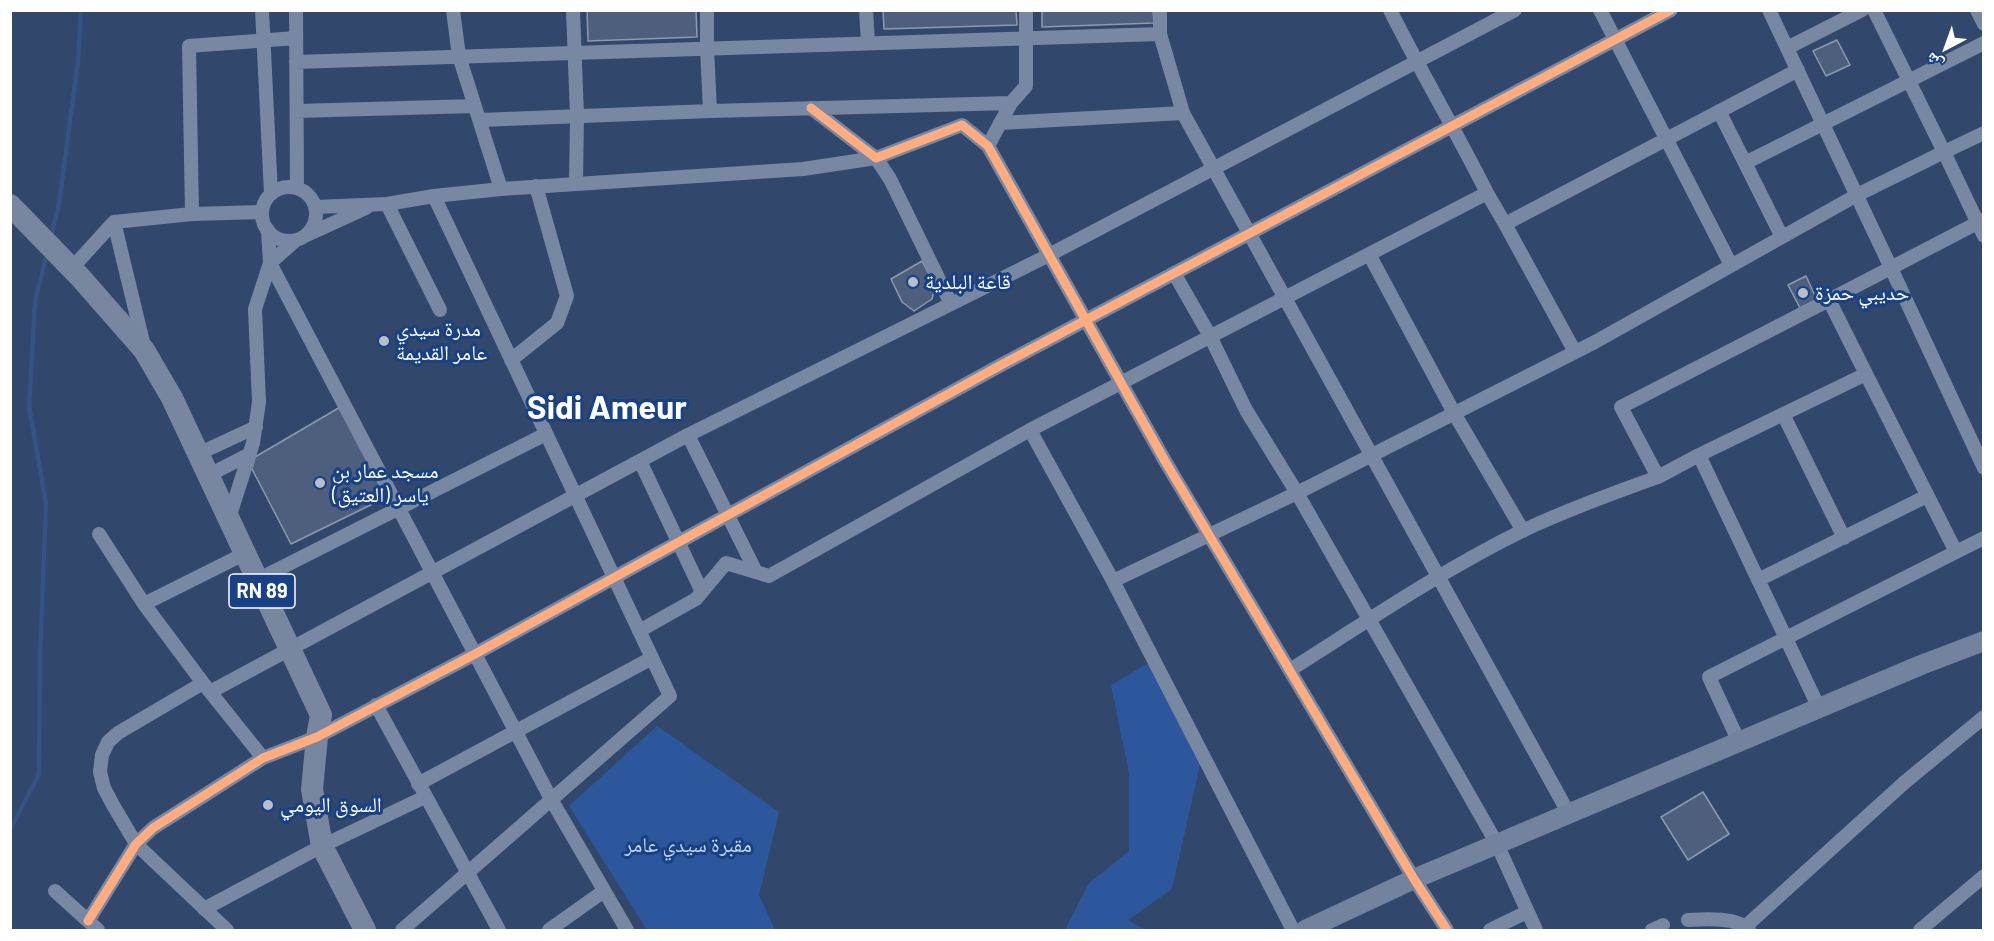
<!DOCTYPE html>
<html>
<head>
<meta charset="utf-8">
<style>
  body { margin:0 }
  #map { position:relative; width:1994px; height:941px; overflow:hidden; background:#32476c; font-family:Barlow,"Noto Naskh Arabic",sans-serif }
  canvas { display:block }
  .frame { position:absolute; inset:0; border:12px solid #fff; pointer-events:none }
  .north { position:absolute; left:1916px; top:18px; width:60px; height:60px; -webkit-text-stroke:4px #194185; paint-order:stroke; rotate:221deg; font-size:16px; font-weight:700; line-height:24px; text-align:center; color:#fff }
  .north::after { content:''; display:block; margin:auto; width:21px; height:27px; background:#fff; clip-path:polygon(50% 0,100% 100%,50% 72%,0 100%) }
</style>
</head>
<body>
<div id="map">
<canvas width="1994" height="941"></canvas>
<div class="frame"></div>
<div class="north">ش</div>
</div>
<script>
const ctx = document.querySelector('canvas').getContext('2d');
ctx.lineJoin = 'round';
function fill(path, color) { ctx.fillStyle = color; ctx.fill(path, 'evenodd'); }
function trace(path, color, width, dash) { ctx.strokeStyle = color; ctx.lineWidth = width; ctx.lineCap = dash ? 'butt' : 'round'; ctx.setLineDash(dash || []); ctx.stroke(path); }
function drawText(font, color, halo, rows, align = 'center') {
  ctx.font = font + ' Barlow,"Noto Naskh Arabic",sans-serif'; ctx.lineWidth = 6; ctx.setLineDash([]); ctx.textBaseline = 'middle'; ctx.strokeStyle = halo; ctx.fillStyle = color; for (const [text, x, y, turn = 0] of rows) {
    ctx.save(); ctx.translate(x, y); ctx.rotate((+turn || 0) * Math.PI / 180); ctx.textAlign = isNaN(turn) ? turn : align; if (halo) ctx.strokeText(text, 0, 0); ctx.fillText(text, 0, 0); ctx.restore();
  }
}
const green = new Path2D(`
  M1152,661l50,95 -30,133 -44,31 17,10h-80l24,-47 40,-32v-78l-18,-88z
  M657,726l122,86 -20,83 16,35h-128l-78,-124z`);
const stream = new Path2D(`
  M51,237l8,-33 19,-143 3,-51
  M10,830l29,-56 1,-119 6,-151 -17,-98 6,-104 12,-49`);
const building = new Path2D(`
  M587,10h109l1,27 -109,4z
  M883,10h133l1,15 -133,4z
  M1042,10h111l1,13 -112,4z
  M1837,40l13,25 -24,11 -13,-25z
  M922,261l13,25 -3,13 -18,12 -12,-9 -11,-23z
  M1806,276l11,24 -17,8 -12,-23z
  M342,406l47,90 -98,48 -39,-75 3,-12z
  M1703,792l26,42 -41,26 -27,-43z`);
const minor = new Path2D(`
  M262,10l9,184
  M296,10l1,178
  M573,10l4,106 -1,68
  M866,10l2,33
  M1600,10l131,255
  M1769,10l122,258 93,200
  M1874,10l70,142 40,-19
  M1977,10l7,14
  M1160,34l23,79 386,701
  M1787,48l75,-38
  M296,62l864,-28v-24
  M1011,103l15,-17v-76
  M811,108l65,50 86,-33 26,21 177,315 249,418 33,51
  M297,111l178,-5
  M710,111l301,-8 -23,43
  M1719,111l63,126
  M480,120l230,-9 -3,-63v-38
  M1000,123l183,-10
  M1745,163l239,-120
  M262 214a27 27 0 1 1 54 0a27 27 0 1 1-54 0Z
  M501,189l302,-20 73,-11 14,21 61,125 98,-49 466,-245
  M1487,193l18,31 293,-154
  M387,204l53,106
  M315,207l72,-3 47,-8 67,-7 -42,-133 -6,-46
  M192,214l-3,-168 107,-8
  M114,222l29,120
  M1505,224l70,128
  M268,230l2,33 281,536 76,131
  M307,235l59,-27
  M1369,254l85,159 69,118
  M72,268l42,-46 78,-8 70,-2
  M1174,273l36,63 36,74 51,83 200,351 39,86
  M511,360l46,-37 10,-27 -31,-110
  M1866,374l-37,-74 154,-80
  M1783,414l61,124
  M688,435l68,137
  M198,454l58,-27
  M1699,455l-41,22 -37,-70 208,-107
  M640,461l62,131
  M207,476l43,-22
  M229,518l24,-75 6,-41 -4,-93 15,-46 26,-23
  M99,534l45,70 59,79 60,75
  M257,580l289,-146
  M1758,580l169,-84
  M1113,581l184,-88 298,-151 262,-147 87,-43 40,84
  M144,604l100,-50
  M639,631l57,-32 30,-36 43,13 261,-146
  M1290,670c76,-48 151,-99 232,-139 44,-21 91,-38 136,-54
  M203,683l-85,50 -10,9 -6,13 -2,17 4,16 9,17 23,39 91,86
  M210,692l478,-257 263,-131
  M376,705l123,225
  M1819,708l-120,-253 167,-81 90,178 28,-14
  M1739,742l-30,-65 247,-125
  M418,784l234,-126
  M55,891l43,39
  M204,909l118,-63 103,-49
  M1688,920c18,-1 49,-3 61,10
  M88,921l48,-77 17,-16 110,-70 54,-21 158,-83 526,-289 670,-355
  M1746,926l159,-144 79,-65
  M402,930l268,-234 -236,-500
  M549,930l55,-39
  M1293,930l-180,-349 -83,-151 457,-237c-31,-62 -66,-121 -97,-183
  M1490,930l37,-18
  M1652,930l11,-5
  M1920,930l64,-54`);
const secondary = new Path2D(`
  M1305,930l109,-51 507,-214 63,-24`);
const primary = new Path2D(`
  M10,205l70,72 64,73 28,48 149,317 -4,22 -5,52 10,57 43,84`);
const cycleway = new Path2D(`
  M811,108l65,50 86,-33 26,21 177,315 249,418 33,51
  M88,921l48,-77 17,-16 110,-70 54,-21 158,-83 526,-289 670,-355`);
const markers = [
  [913,282,6,"#b7bfcc"],
  [1803,293,6,"#b7bfcc"],
  [384,341,6,"#b7bfcc"],
  [320,483,6,"#b7bfcc"],
  [268,805,6,"#b7bfcc"]
];
const shields = [
  [262,591,66]
];
const shieldNames = [
  ["RN 89",262,591]
];
const poiNames = [
  ["قاعة البلدية",925,282],
  ["حديبي حمزة",1815,293],
  ["مدرة سيدي",396,329],
  ["عامر القديمة",396,353],
  ["مسجد عمار بن",332,471],
  ["ياسر (العتيق)",332,495],
  ["السوق اليومي",280,805]
];
const parkNames = [
  ["مقبرة سيدي عامر",688,845]
];
const townNames = [
  ["Sidi Ameur",607,408]
];
fill(green, '#2d579c');
trace(stream, '#355284', 4.5);
fill(building, '#4e5f7d');
trace(building, '#8c9ab0', 1.5);
trace(minor, '#7888a2', 14);
trace(secondary, '#73839e', 20);
trace(primary, '#78879f', 22);
trace(cycleway, '#ffac80', 9);
for (const [x, y, r, color] of markers) { const dot = new Path2D(); dot.arc(x, y, r, 0, 2 * Math.PI); ctx.fillStyle = color; ctx.fill(dot); trace(dot, '#194185', 2); }
for (const [x, y, w] of shields) { const box = new Path2D(); box.roundRect(x - w / 2, y - 17, w, 34, 4.5); ctx.fillStyle = '#194185'; ctx.fill(box); trace(box, '#fff', 1.5); }
drawText('bold 20px', '#fff', null, shieldNames);
drawText('21px', '#fff', '#194185', poiNames, 'left');
drawText('21px', '#c4d9f9', '#194185', parkNames);
drawText('bold 33px', '#fff', '#194185', townNames);
</script>
</body>
</html>
